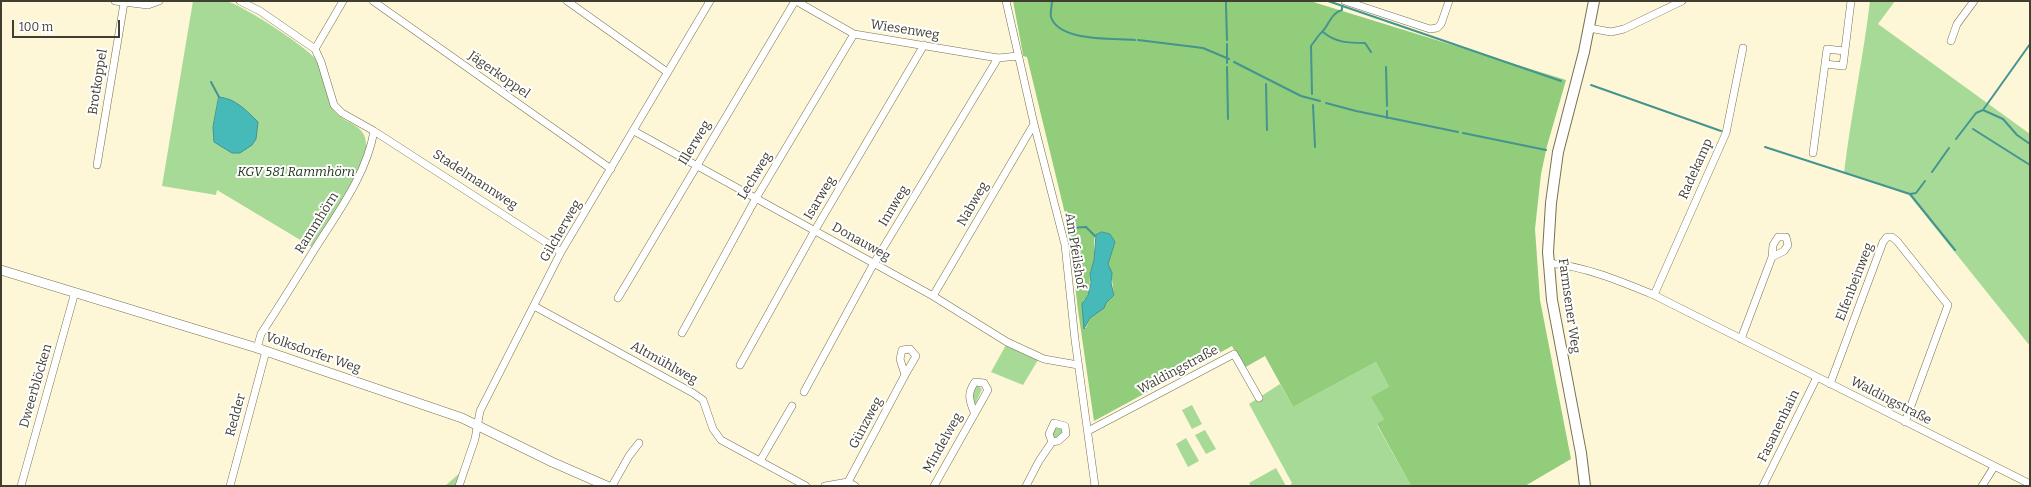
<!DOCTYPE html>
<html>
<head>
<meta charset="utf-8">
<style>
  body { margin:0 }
  #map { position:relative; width:2031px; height:487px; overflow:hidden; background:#fdf7d7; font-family:Bitter,serif }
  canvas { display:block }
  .frame { position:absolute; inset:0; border:2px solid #403d31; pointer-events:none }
  .scale { position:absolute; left:12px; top:20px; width:108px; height:18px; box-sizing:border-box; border:2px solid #403d31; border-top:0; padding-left:5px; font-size:12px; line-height:14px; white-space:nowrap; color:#403d31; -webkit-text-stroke:3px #fff; paint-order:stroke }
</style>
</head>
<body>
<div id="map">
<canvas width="2031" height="487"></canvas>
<div class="frame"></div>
<div class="scale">100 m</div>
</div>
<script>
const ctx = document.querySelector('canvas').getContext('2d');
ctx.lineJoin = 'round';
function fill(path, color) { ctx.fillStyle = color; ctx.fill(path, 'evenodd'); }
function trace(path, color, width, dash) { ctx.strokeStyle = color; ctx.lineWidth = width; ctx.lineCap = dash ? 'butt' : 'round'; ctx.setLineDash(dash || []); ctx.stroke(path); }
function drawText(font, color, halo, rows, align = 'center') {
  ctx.font = font + ' Bitter,serif'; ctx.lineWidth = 4; ctx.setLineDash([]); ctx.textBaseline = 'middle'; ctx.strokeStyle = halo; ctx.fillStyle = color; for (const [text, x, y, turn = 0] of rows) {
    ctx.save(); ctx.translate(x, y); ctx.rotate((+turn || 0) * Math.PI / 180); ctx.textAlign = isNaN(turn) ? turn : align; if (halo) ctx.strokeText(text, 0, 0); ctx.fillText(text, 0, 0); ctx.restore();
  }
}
const green = new Path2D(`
  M193,1c10,0 26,-1 36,1 16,5 82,47 90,61 8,16 5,38 18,51 13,12 31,11 29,35 -3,23 -40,76 -54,98l-95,-57 -1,5 -54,-9zM219,97l8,1 21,14 -35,15z
  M1870,1h25l-17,23 152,110v212l-121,-151 -65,-22c7,-58 19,-114 26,-172z
  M1006,345l32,15 -15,25 -32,-13z
  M1376,362l13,25 -5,32 -7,6 34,61h-121l2,-3 -43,-79 31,-20 13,23z
  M978,386l4,3 -7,16 -3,-8 1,-7z
  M1192,405l10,19 -10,5 -10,-19z
  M1054,423l10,3 2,8 -14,7 -2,-7z
  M1205,430l11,19 -10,5 -11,-19z
  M1186,438l13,23 -11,6 -12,-23z
  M1276,468l10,18h-35l-2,-3z
  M461,472l-4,14h-12z`);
const forest = new Path2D(`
  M1013,1h297l256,79 -19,66 -6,28 -6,55 5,71 31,159 -46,27h-114l-34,-62 7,-5 -13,-22 18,-10 -13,-25 -83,45 -28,-51 -21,12 -12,-22 -138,75 -16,-111 -10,-84 -41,-169 -4,-1 -1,-7zM1102,232l8,2 5,8 -7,22 3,8 3,23 -24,23 -4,10h-2l1,-5 -2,-22c9,-9 6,-16 7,-27 0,-4 3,-8 4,-12 1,-9 -1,-18 1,-26z`);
const water = new Path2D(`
  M219,97c16,1 28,14 39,25l-2,17 -4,6 -12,8h-8l-18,-11 -1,-15z
  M1102,232l8,2 5,8 -7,22 4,9 -1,10 3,12 -8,8 -2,5 -14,10 -6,11 -2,-25 6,-9 3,-12 -1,-9 4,-14 2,-25z`);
const stream = new Path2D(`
  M1052,1c0,5 -2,11 -1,16 8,25 63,21 84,23
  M1226,1v4
  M1328,1l233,80
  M1226,6l1,34
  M1323,32c13,11 26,11 42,11l6,9
  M1320,34c9,-7 10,-21 22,-24v-4
  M1138,40l65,8 26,11
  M1227,44v19
  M1234,62l67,34 19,5
  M1227,67l1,52
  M1386,67l1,39
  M211,82l8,15
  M1266,84l1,46
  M1591,85l130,46
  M1312,94l-1,-48 8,-11
  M1326,103l30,8 102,21
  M1313,105l2,42
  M1983,110l20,9 14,16 13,9
  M1387,111v7
  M1973,129l57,36
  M1463,133l83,17
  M1956,139l20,-26 7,-3 47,-66
  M1765,147l145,47 6,-1 9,-12
  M1932,172l17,-24
  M1910,194l45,56
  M1070,228l16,-1 9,9`);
const minor = new Path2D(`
  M115,1l33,4 11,-4
  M240,1l20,10 55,38 6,13 13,43 8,8 32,18c-7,42 -35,80 -58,116 -18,29 -36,58 -55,87l-4,14
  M373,1l238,168
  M567,1l100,71
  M796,1l58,33 144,24 20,-2
  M1006,1l28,123 31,121 10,95 20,146
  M1345,1l85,28 7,-1 4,-4 8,-23
  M1589,28l22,4 13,-3 58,-28
  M1951,41l6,-17 17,-23
  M315,49l28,-48
  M1844,51l-17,-2 -2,15 18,2 8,-65
  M374,131l187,121
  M634,131l299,165 74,46 37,17 34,6
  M1813,153l12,-89
  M97,165l27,-162
  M1548,263c36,3 72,18 106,32l376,189
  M1654,295l72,-162 17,-85
  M933,296l101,-172
  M618,298l177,-297
  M534,306l159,87 10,7 10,29 8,11 85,46
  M682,333l74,-135 98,-164
  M1741,339l31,-82 1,-12 5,-8h8l2,8 -4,6 -12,6
  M740,365l75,-135 109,-185
  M1830,384l53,-142 4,-5h5l5,4 51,64 -43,117
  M804,392l70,-129 124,-205
  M1054,423l11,3 1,8 -8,7 -6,1 -3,-8z
  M1088,431l146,-77 25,44
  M760,461l32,-55
  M848,482l57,-107 11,-19 -6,-7 -8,1 -2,9 5,16
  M21,486l54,-194
  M230,486l36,-135
  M459,486l16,-47 5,-28 81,-159 149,-251
  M612,486l17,-30 10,-13
  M825,486l23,-4 7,4
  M934,486l54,-96 -4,-7 -9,-1c-8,11 -6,18 -1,30
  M1026,486l13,-25 13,-19
  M1763,486l54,-109
  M1982,486l12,-19`);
const tertiary = new Path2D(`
  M1,270l256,78 205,70 90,44 55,24`);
const secondary = new Path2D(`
  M1585,486l-4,-33 -29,-153 -4,-48 3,-49 7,-51 26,-100 10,-51`);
const streetNames = [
  ["Wiesenweg",905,30,9],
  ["Jägerkoppel",499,75,35],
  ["Brotkoppel",98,82,-81],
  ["Illerweg",695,143,-59],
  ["Radekamp",1696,169,-66],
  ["Lechweg",755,176,-59],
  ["Stadelmannweg",475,180,33],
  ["Isarweg",820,198,-59],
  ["Nabweg",973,204,-60],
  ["Innweg",894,206,-59],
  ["Rammhörn",317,223,-58],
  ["Gilcherweg",561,231,-60],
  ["Donauweg",861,242,29],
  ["Am Pfeilshof",1075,251,81],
  ["Elfenbeinweg",1855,282,-69],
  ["Farmsener Weg",1569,306,82],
  ["Volksdorfer Weg",313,353,19],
  ["Altmühlweg",664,363,29],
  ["Waldingstraße",1178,370,-28],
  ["Dweerblöcken",36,386,-74],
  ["Waldingstraße",1891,401,27],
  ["Redder",236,415,-75],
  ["Günzweg",866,423,-62],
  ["Fasanenhain",1779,426,-64],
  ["Mindelweg",943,443,-61]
];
const parkNames = [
  ["KGV 581 Rammhörn",296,172]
];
fill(green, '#a8da97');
fill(forest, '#91cd7a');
fill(water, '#46b9b9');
trace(water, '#449490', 1);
trace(stream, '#449490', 2);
trace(minor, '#757054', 8);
trace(tertiary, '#757054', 10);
trace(secondary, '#757054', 12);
trace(minor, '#fff', 7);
trace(tertiary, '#fff', 9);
trace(secondary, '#fff', 10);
drawText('13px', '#403d31', '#fff', streetNames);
drawText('italic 13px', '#193110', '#fff', parkNames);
</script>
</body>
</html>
